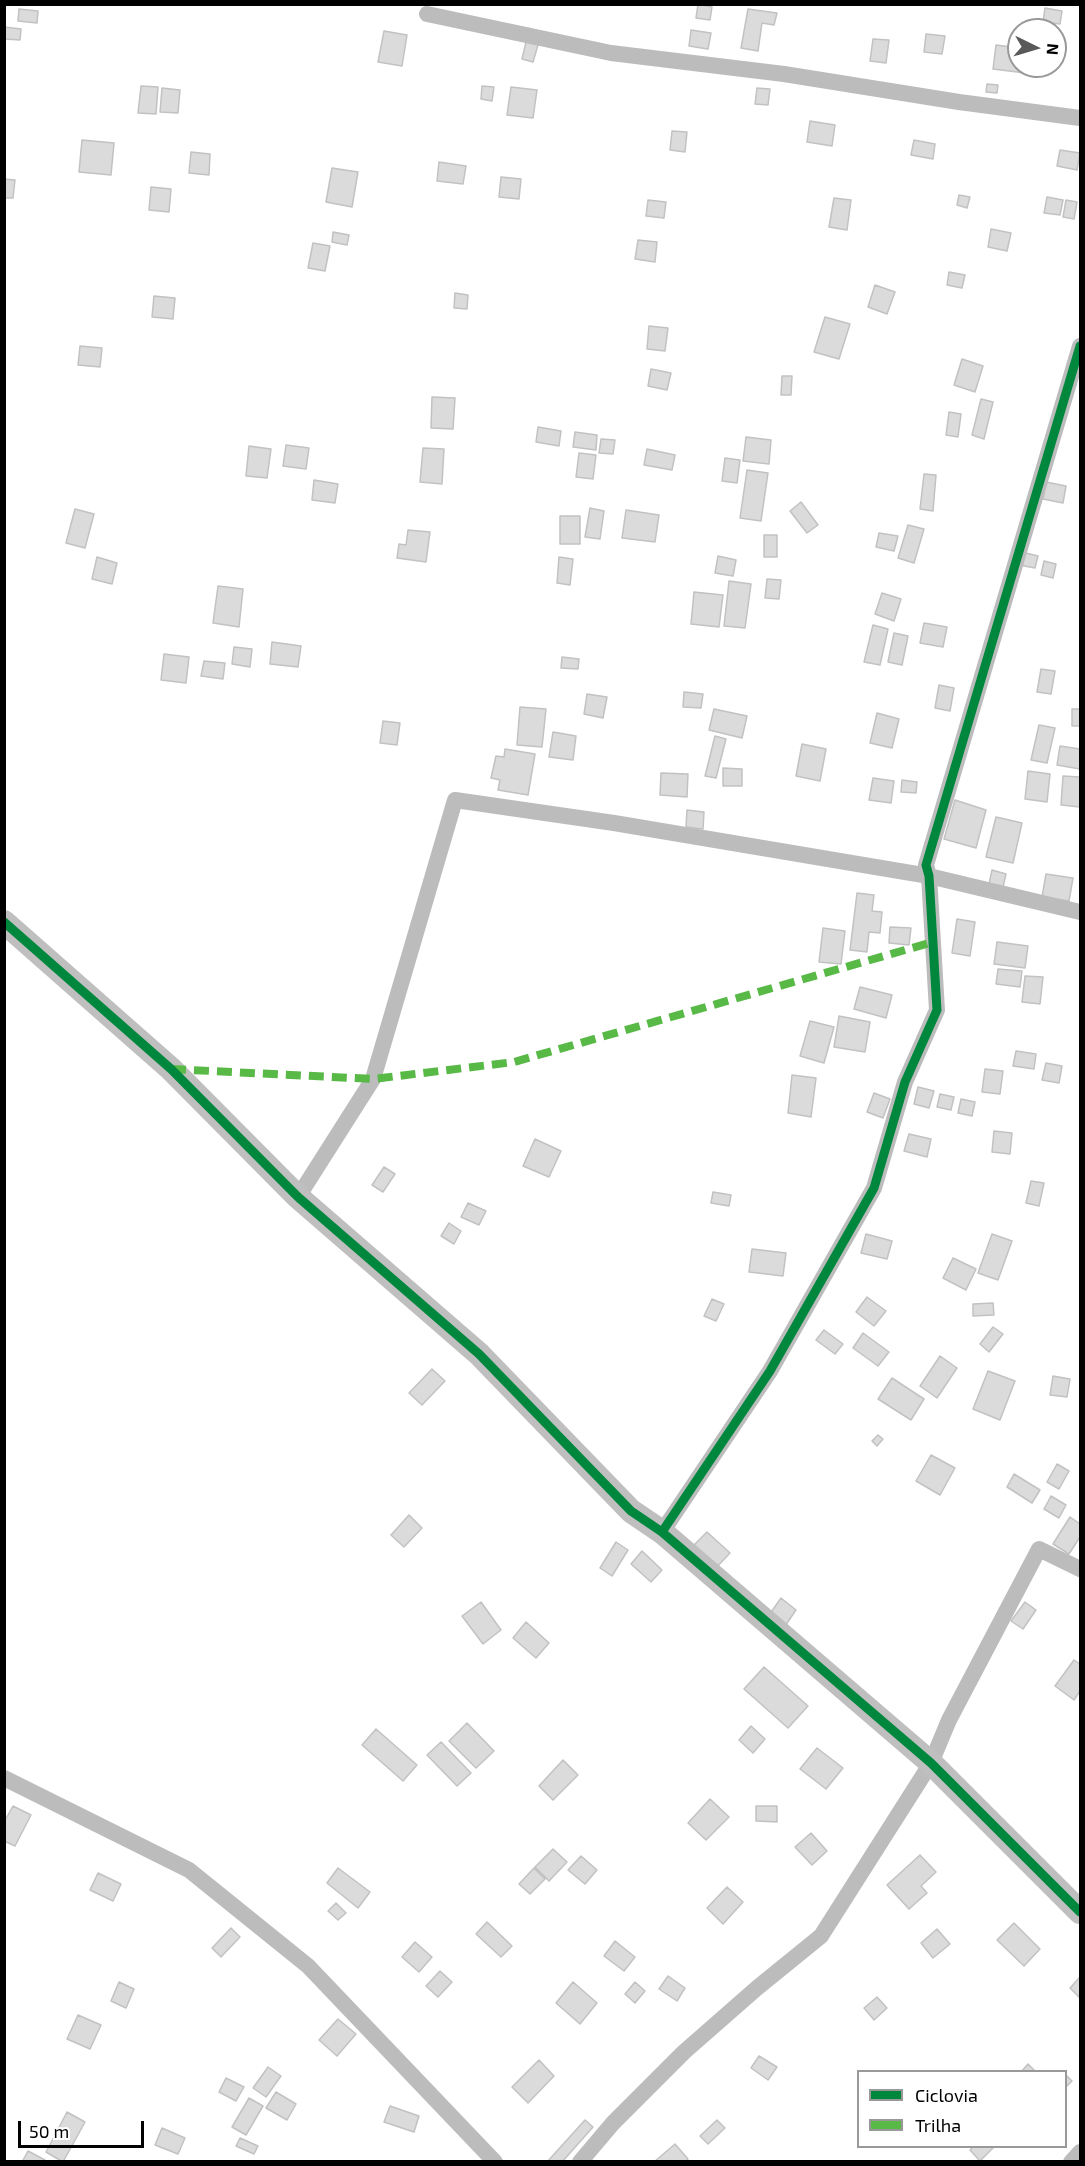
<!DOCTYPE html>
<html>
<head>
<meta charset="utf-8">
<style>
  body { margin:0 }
  #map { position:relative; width:1085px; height:2166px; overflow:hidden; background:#fff; font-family:"Exo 2",sans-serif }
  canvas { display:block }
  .frame { position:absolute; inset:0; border:6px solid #000; pointer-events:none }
  .legend { position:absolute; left:857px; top:2070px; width:210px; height:78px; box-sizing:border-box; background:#fff; border:2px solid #999; margin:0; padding:8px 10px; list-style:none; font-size:18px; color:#000 }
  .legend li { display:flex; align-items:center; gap:12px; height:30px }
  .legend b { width:30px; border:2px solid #999 }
  .north { position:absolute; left:1007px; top:18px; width:60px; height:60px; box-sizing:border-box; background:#fff; border:2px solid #999; border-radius:50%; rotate:95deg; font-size:16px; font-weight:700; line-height:24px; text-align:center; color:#000 }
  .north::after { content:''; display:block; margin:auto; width:21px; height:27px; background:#595959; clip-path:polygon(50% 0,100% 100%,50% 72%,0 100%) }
  .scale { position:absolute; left:18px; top:2121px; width:126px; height:27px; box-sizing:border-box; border:3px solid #000; border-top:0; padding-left:8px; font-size:18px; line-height:21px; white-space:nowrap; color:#000; -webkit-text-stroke:4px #fff; paint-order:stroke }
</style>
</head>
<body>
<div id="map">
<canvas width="1085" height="2166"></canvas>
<div class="frame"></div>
<ul class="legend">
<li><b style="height:8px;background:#00873e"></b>Ciclovia</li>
<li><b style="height:8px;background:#58b947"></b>Trilha</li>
</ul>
<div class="north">N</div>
<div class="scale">50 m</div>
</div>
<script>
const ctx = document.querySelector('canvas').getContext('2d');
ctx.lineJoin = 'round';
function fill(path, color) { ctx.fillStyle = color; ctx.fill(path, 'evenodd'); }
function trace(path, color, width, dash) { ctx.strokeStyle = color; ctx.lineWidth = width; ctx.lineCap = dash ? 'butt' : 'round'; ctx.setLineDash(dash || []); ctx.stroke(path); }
const building = new Path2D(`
  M698,4l14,3 -2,13 -14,-2z
  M1045,8l17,3 -2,13 -17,-2z
  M19,9l19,2 -1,12 -19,-2z
  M748,9l29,4 -3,12 -12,-2 -4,28 -17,-3z
  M4,27l17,2 -1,11 -16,-1z
  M691,30l20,3 -3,16 -19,-3z
  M384,31l23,4 -5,31 -24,-4z
  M926,34l19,2 -3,18 -18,-2z
  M873,39l16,1 -3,23 -16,-2z
  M526,42l12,3 -5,17 -11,-3z
  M996,45l23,3v18h15l-1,8 -40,-5z
  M987,84l11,1 -1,8 -11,-1z
  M141,86l17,1 -2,27 -18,-1z
  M482,86l12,1 -2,14 -11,-2z
  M511,87l26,3 -4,28 -26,-3z
  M162,88l18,2 -2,23 -18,-1z
  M757,88l13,1 -2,16 -13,-1z
  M810,121l25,4 -3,21 -25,-4z
  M672,131l15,1 -2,20 -15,-2z
  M82,140l32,3 -3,32 -32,-3z
  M914,140l21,4 -2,15 -22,-4z
  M1060,150l20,3 -3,17 -20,-4z
  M191,152l19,2 -1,21 -20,-2z
  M439,162l27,4 -3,18 -26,-3z
  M332,168l26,4 -6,35 -26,-5z
  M501,177l20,2 -2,20 -20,-2z
  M4,179l11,1 -2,18h-9z
  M151,187l20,2 -2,23 -20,-2z
  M959,195l11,2 -3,11 -10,-3z
  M1047,197l16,3 -3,15 -16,-2z
  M834,198l17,2 -4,30 -18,-3z
  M648,200l18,2 -2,16 -18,-2z
  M1066,200l11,2 -3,17 -11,-2z
  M991,229l20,4 -4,18 -19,-4z
  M333,232l16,3 -2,10 -15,-3z
  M638,240l19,2 -2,20 -20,-3z
  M313,243l17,3 -5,25 -17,-3z
  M949,272l16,3 -3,13 -15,-3z
  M875,285l20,7 -8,22 -19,-7z
  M455,293l13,2 -1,14 -13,-1z
  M154,296l21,2 -2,21 -21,-2z
  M825,317l25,7 -11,35 -25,-7z
  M649,326l19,2 -3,23 -18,-2z
  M80,346l22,2 -2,19 -22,-2z
  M962,359l21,7 -8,26 -21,-7z
  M651,369l20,4 -4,17 -19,-4z
  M782,376h10l-1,19h-10z
  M432,397l23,1 -2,31 -22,-1z
  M981,399l12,3 -9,37 -12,-4z
  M949,412l12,2 -3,23 -12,-2z
  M538,427l23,4 -2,15 -23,-4z
  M575,432l22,3 -1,15 -23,-3z
  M746,437l25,3 -2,24 -26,-3z
  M601,439l14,1 -2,14 -14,-1z
  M286,445l23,3 -3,21 -23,-3z
  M249,446l22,3 -4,29 -21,-2z
  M423,448l21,1 -2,35 -22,-2z
  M647,449l28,6 -3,15 -28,-5z
  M579,453l17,2 -3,24 -17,-2z
  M725,458l15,2 -3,23 -15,-2z
  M747,470l21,3 -7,48 -21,-3z
  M924,474l12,1 -3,36 -13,-2z
  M314,480l24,4 -3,19 -23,-3z
  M1046,482l20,4 -3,17 -20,-4z
  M801,502l17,23 -11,8 -17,-22z
  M590,508l14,3 -4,28 -15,-2z
  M75,509l19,5 -9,34 -19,-5z
  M626,510l33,5 -4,27 -33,-4z
  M560,516h20v28h-20z
  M908,525l16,4 -10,34 -16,-5z
  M408,530l22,2 -4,30 -29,-4 2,-14 7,1z
  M879,533l19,3 -4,15 -18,-4z
  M764,535h13v22h-13z
  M1022,552l16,4 -3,12 -16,-3z
  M718,556l18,4 -3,16 -18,-3z
  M97,557l20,6 -5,21 -20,-5z
  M559,557l14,2 -3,26 -13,-2z
  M1044,561l12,3 -3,14 -12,-3z
  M767,579l14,1 -2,19 -14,-1z
  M729,581l22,3 -6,44 -21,-2z
  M218,586l25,3 -4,38 -26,-4z
  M694,592l29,3 -4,32 -28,-3z
  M882,593l19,6 -7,22 -19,-7z
  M924,623l23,4 -4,20 -23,-4z
  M873,625l15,4 -8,36 -16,-3z
  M894,633l14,3 -6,29 -14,-3z
  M272,642l29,4 -3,21 -28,-3z
  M234,647l18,2 -2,18 -18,-3z
  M164,654l25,3 -3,26 -25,-3z
  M562,657l17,2 -1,10 -17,-1z
  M204,661l21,2 -2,16 -22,-3z
  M1041,669l14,2 -4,23 -14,-2z
  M939,685l15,3 -4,23 -15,-3z
  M684,692l19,2 -2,14 -18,-1z
  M587,694l20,3 -4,21 -19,-4z
  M520,707l26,2 -4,38 -25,-2z
  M714,709l33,7 -5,22 -33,-8z
  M1072,709h8v17h-8z
  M877,713l22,6 -7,29 -22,-5z
  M383,721l17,2 -3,22 -17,-2z
  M1039,725l16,3 -8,35 -16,-3z
  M553,732l23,4 -3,24 -24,-3z
  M715,736l11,3 -10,39 -11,-2z
  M802,744l24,5 -6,32 -24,-5z
  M1060,746l20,3v20l-23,-4z
  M505,749l30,5 -7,41 -30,-5 2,-10 -9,-2 5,-22 8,1z
  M723,768l19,1v17h-19z
  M1028,771l22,3 -3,28 -22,-3z
  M661,773l27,1 -1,23 -27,-2z
  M1063,776l17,1v30l-19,-2z
  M873,778l21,3 -3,22 -22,-3z
  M902,780l15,2 -1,11 -15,-1z
  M955,800l31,10 -10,38 -32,-9z
  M687,810l17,2 -1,17 -17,-2z
  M996,817l26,6 -9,40 -27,-6z
  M992,870l14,4 -3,13 -14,-3z
  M1046,874l27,4 -4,23 -27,-4z
  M857,893l17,2 -2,16 10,1 -2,21 -11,-1 -2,20 -17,-2z
  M957,919l18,3 -5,34 -18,-3z
  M890,927l21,1 -2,17 -20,-2z
  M823,928l22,3 -4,33 -22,-2z
  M997,942l31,4 -3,22 -31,-4z
  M998,969l24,2 -2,16 -24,-3z
  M1025,976l18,1 -3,27 -18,-2z
  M860,987l32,8 -6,23 -32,-9z
  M839,1016l31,6 -5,30 -31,-5z
  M810,1021l24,6 -10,36 -24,-7z
  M1016,1051l20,3 -2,15 -21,-3z
  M1046,1063l16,3 -3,17 -17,-3z
  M985,1069l18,2 -3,23 -18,-2z
  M792,1075l24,3 -5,39 -23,-4z
  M918,1087l16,4 -5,17 -15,-4z
  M874,1093l16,6 -7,19 -16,-6z
  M940,1094l14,3 -3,13 -14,-3z
  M961,1099l14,3 -3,14 -14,-3z
  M994,1131l18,2 -2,21 -18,-2z
  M909,1134l22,5 -4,18 -23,-6z
  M535,1139l26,12 -12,26 -26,-11z
  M384,1167l11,7 -12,18 -11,-7z
  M1031,1181l13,2 -5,23 -13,-3z
  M713,1192l18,3 -2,11 -18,-3z
  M468,1203l18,8 -7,14 -18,-8z
  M449,1223l12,8 -7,13 -13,-8z
  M866,1234l26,7 -5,18 -26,-6z
  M992,1234l20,7 -14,39 -20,-7z
  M752,1249l34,4 -3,23 -34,-4z
  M953,1258l23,11 -10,21 -23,-12z
  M867,1297l19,14 -12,15 -18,-14z
  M712,1299l12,5 -8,17 -12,-5z
  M993,1303l1,12 -21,1v-12z
  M993,1327l10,7 -14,18 -9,-8z
  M824,1330l19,14 -8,10 -19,-14z
  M863,1333l26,19 -11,14 -25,-18z
  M940,1356l17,12 -20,30 -17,-12z
  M432,1369l13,12 -23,24 -13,-12z
  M988,1371l27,10 -15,39 -27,-11z
  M1053,1376l17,3 -3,18 -17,-2z
  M892,1378l32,21 -13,21 -33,-21z
  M878,1435l5,4 -6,7 -5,-5z
  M931,1455l24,13 -15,27 -24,-14z
  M1057,1464l12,7 -10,18 -12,-7z
  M1014,1474l26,16 -8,13 -25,-16z
  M1051,1496l15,9 -7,13 -15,-9z
  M409,1515l13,13 -18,19 -13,-12z
  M1070,1517l10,7v13l-11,17 -16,-10z
  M707,1532l23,21 -15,16 -23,-22z
  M616,1542l12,8 -16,26 -12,-8z
  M642,1551l20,19 -11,12 -20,-18z
  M781,1598l15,12 -13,19 -16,-11z
  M481,1602l20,28 -18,14 -21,-28z
  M1025,1602l11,8 -13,19 -12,-8z
  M526,1622l23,21 -13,15 -23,-20z
  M1074,1660l6,4v27l-6,9 -19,-14z
  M764,1667l44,39 -20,22 -44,-39z
  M467,1723l27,28 -18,17 -27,-27z
  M751,1726l14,13 -12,14 -14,-13z
  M376,1729l41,36 -14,16 -41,-36z
  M441,1742l30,31 -14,13 -30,-31z
  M817,1748l26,20 -17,21 -26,-20z
  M563,1760l15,15 -25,25 -14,-14z
  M710,1799l19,18 -23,23 -18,-17z
  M13,1806l18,9 -16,31 -11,-5v-19z
  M756,1806h21v16l-21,-1z
  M811,1833l16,18 -15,14 -17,-18z
  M553,1849l14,13 -18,19 -14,-14z
  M920,1855l16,17 -15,14 6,7 -18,16 -22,-24z
  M581,1856l16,14 -12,14 -17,-14z
  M338,1868l32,24 -12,16 -31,-25z
  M534,1868l11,11 -15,15 -11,-10z
  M98,1873l23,11 -8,17 -23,-11z
  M727,1887l16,15 -20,22 -16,-16z
  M336,1903l10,10 -8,7 -10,-9z
  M487,1922l25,24 -11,11 -25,-23z
  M1014,1923l26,26 -16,17 -27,-26z
  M231,1928l9,9 -19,20 -9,-9z
  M937,1929l13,15 -17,14 -12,-15z
  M615,1941l20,16 -11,14 -20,-15z
  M415,1942l17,15 -13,15 -17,-15z
  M440,1971l12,11 -14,15 -12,-11z
  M668,1976l17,12 -8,13 -18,-12z
  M1080,1977v21l-10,-10z
  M119,1982l15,7 -8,19 -15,-7z
  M573,1982l24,21 -17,21 -24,-21z
  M635,1982l10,9 -10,12 -10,-9z
  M877,1997l10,11 -13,12 -10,-12z
  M78,2015l23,10 -11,24 -23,-10z
  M338,2019l18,15 -19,22 -18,-16z
  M759,2056l18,11 -9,13 -17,-12z
  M539,2060l15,16 -26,27 -16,-16z
  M1028,2064l8,8h-15z
  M268,2067l13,9 -15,21 -13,-9z
  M1066,2075l6,6 -6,6z
  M226,2078l18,9 -8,14 -17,-9z
  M276,2092l20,12 -9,16 -21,-12z
  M249,2098l14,8 -17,29 -14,-8z
  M390,2106l29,10 -5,16 -30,-10z
  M67,2112l18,10 -22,40 -17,-10z
  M585,2120l8,7 -31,35h-15z
  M717,2120l8,8 -17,16 -8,-8z
  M162,2128l23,10 -7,16 -23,-9z
  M240,2138l18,8 -4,8 -18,-8z
  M675,2144l13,15 -3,3h-31z
  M974,2146h21l-15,15 -10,-11z
  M28,2151l17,9 -1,2h-22z`);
const street = new Path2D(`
  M427,14l184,39 173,21 175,28 121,16
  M298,1197l75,-118 82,-279 159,23 315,53 151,36
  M662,1532l108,-161 104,-183 31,-106 32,-72 -8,-134 -3,-11 154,-519
  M4,1778l185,92 119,96 187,196
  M580,2162l33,-39 71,-71 73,-64 64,-52 110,-173 18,-43 90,-171 41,20
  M1071,2162l9,-10`);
const secondary = new Path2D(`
  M4,922l167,147 127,128 181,157 152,157 31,21 269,231 149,149`);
const quiet = new Path2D(`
  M171,1069l202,10 141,-17 419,-120`);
const cycleway = new Path2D(`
  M4,922l167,147 127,128 181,157 152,157 31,21 269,231 149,149
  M662,1532l108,-161 104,-183 31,-106 32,-72 -8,-134 -3,-11 154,-519`);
fill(building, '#dbdbdb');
trace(building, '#c2c2c2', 1.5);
trace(street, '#bcbcbc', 16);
trace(secondary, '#bfbfbf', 24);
trace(quiet, '#58b947', 8, [15, 8]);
trace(cycleway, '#00873e', 9);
</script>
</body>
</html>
